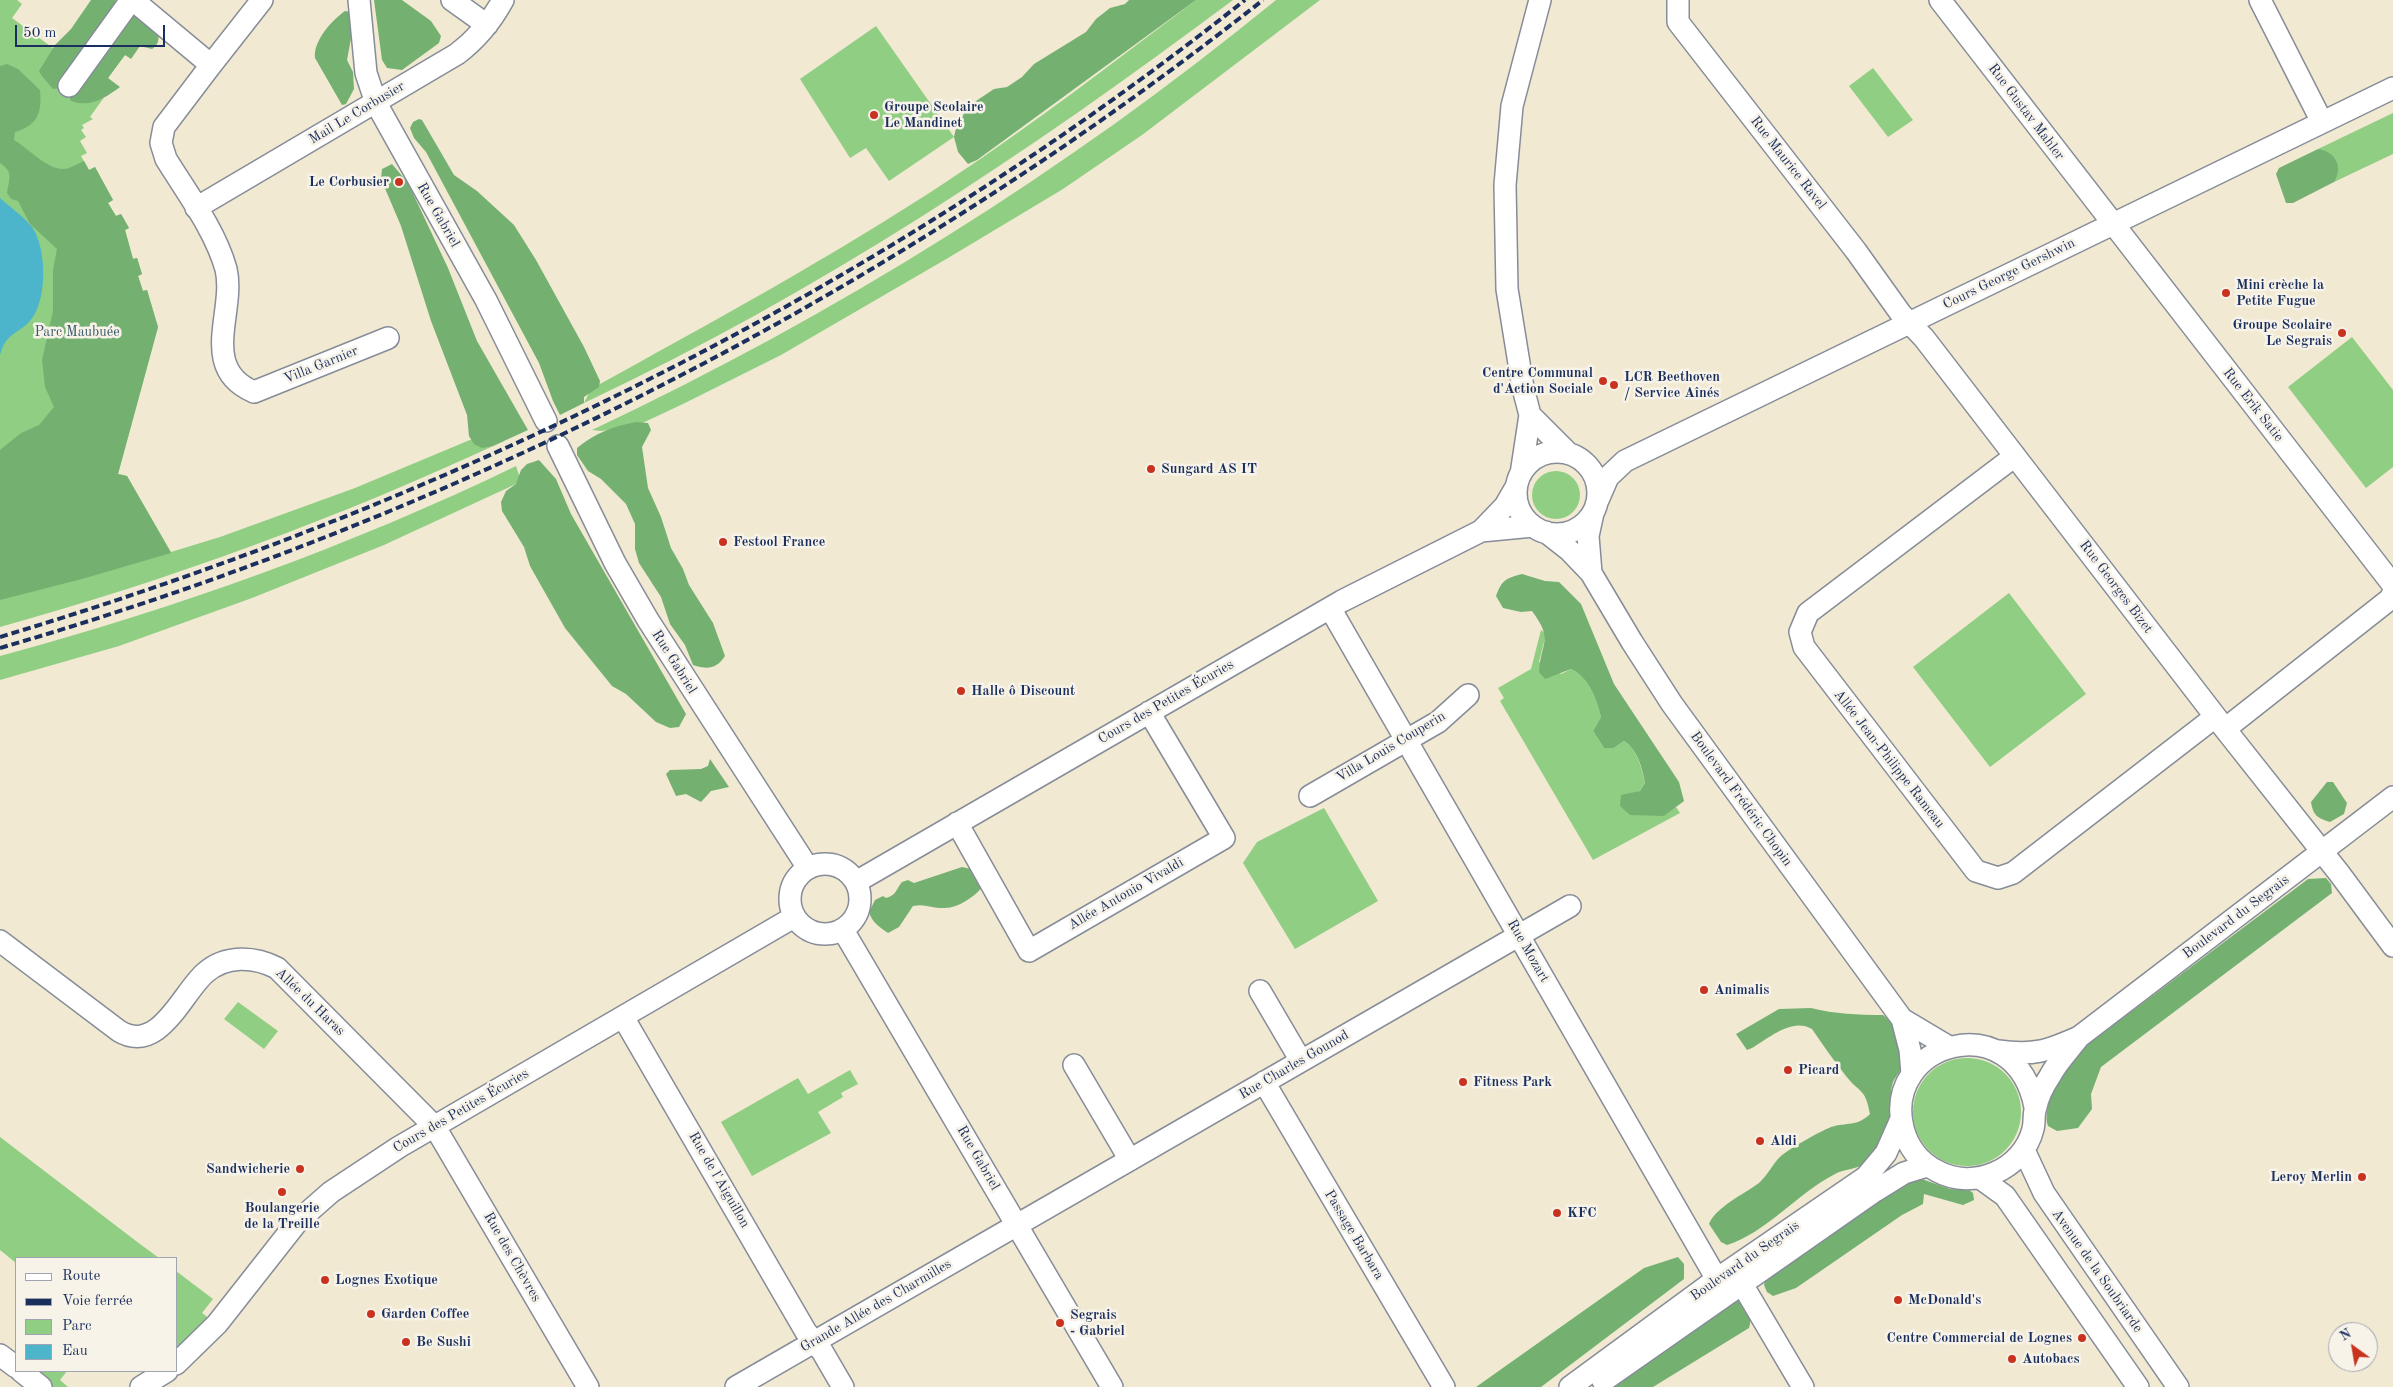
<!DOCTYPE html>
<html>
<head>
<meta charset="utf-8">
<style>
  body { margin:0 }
  #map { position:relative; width:2393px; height:1387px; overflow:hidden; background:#f1e9d2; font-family:"Old Standard TT",serif }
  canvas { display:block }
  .legend { position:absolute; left:15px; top:1257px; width:162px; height:115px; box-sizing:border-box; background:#f7f3e8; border:1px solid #9fa5b1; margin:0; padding:6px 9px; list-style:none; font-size:15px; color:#1b2f5e }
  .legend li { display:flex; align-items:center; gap:10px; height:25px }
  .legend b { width:25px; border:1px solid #9fa5b1 }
  .north { position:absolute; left:2328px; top:1322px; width:50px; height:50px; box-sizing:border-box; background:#f7f3e8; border:1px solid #9fa5b1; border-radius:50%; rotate:328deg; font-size:14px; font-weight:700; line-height:20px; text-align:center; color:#1b2f5e }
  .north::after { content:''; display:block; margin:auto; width:18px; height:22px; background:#c8321e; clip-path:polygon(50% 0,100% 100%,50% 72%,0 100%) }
  .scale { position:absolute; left:15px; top:25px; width:150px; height:22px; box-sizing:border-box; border:2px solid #1b2f5e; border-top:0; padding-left:6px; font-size:15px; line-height:18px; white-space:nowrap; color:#1b2f5e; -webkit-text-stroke:4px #f7f3e8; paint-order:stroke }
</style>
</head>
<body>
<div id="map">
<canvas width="2393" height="1387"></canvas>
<ul class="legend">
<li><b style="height:6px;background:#fff"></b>Route</li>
<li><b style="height:6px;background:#1b2f5e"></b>Voie ferrée</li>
<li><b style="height:14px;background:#90ce83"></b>Parc</li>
<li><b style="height:14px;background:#4db5cb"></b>Eau</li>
</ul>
<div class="north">N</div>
<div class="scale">50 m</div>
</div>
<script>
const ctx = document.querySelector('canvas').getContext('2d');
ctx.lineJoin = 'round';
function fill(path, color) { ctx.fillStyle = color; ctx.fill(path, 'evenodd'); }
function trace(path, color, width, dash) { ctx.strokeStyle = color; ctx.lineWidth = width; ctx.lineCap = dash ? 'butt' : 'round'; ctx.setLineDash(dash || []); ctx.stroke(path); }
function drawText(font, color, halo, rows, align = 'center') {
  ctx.font = font + ' "Old Standard TT",serif'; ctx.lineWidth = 5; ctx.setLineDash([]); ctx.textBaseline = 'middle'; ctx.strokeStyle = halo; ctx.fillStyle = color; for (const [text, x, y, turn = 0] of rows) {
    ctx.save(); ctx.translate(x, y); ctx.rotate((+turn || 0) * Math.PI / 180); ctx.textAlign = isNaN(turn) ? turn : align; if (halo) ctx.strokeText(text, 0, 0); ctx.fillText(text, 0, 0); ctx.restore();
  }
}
const green = new Path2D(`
  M0,0h17l5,4 -10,14 45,33 83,-17 -32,44 3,3 -1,8 -20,28 3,2 -11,6 2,3 -3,2 5,7 -6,4 7,12 -6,3 8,14 6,-3 18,33 -5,3 8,13 5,-2 8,14 -4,2 8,29 4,-1 5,16 -4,2 5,15 4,-1 11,37 -40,147 9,2 44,76 49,-15 135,-49 122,-51 27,4c-163,76 -331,138 -504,186z
  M1196,0h37c-207,155 -415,293 -649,403l7,-14c121,-67 243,-133 358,-209 85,-56 166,-119 247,-180z
  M1276,0h44l-178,135 -79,54 -115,69 -167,97 -96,48 -51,24 -33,4 -9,-1c242,-114 477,-260 684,-430z
  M876,26l78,111 -65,44 -23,-33 -16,10 -50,-79z
  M1873,68l40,52 -25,17 -39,-51z
  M2393,113v41l-59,28 -16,-33z
  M2352,337l41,53v77l-27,21 -78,-101z
  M516,466l4,12 -4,6 -132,61 -132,53 -133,48 -119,34v-24c175,-47 353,-111 516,-190z
  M1532 495a24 24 0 1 1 48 0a24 24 0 1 1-48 0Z
  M2009,593l77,101 -96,73 -77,-100z
  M1541,630l5,4 -7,28 22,12 10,-5c18,9 25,29 30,48l-8,14 11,17h10l10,-7c14,9 17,26 21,42l-5,8 -10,3 19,21h15l12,-8 4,6 -87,47 -93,-159 4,-3 -6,-10 33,-19z
  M1324,808l54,93 -83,48 -52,-86 14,-21z
  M238,1002l40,29 -14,18 -40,-30z
  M1913 1112a54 54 0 1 1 108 0a54 54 0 1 1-108 0Z
  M850,1070l8,14 -17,9 2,4 -25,15 13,21 -79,43 -31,-54 77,-44 10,16z
  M0,1137l136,104 23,17h-143v5l-16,-13z
  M176,1271l37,28 -11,14 15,11 -41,40z
  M22,1371h45l-7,9 8,7h-37z`);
const forest = new Path2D(`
  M91,0h24l43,32c1,8 1,12 -6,17l-12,-3 -9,13 -6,-4 -17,23 12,9c-15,11 -30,21 -49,14l-2,-5 -9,-8 -7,1 -11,-13 -3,-5 16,-26 16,-16z
  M374,0h28l29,21 10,15 -2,7 -37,27 -15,-2 -5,-8z
  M1129,0h67l-219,160 -9,4 -10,-12 -4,-15 3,-13 13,-19 24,-16 13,-2 15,-10 12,-13 52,-32 10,-13 14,-11 15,-4z
  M345,11l6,1 3,10 -7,38 6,12 1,17 -8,15 -4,1 -27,-47c-2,-17 17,-38 30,-47z
  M7,64l11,5 22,21c2,23 -2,35 -25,42l-1,8c16,9 36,34 55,28 5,-2 10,-5 15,-7l5,9 6,-3 18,33 -5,3 8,13 5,-2 8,14 -4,2 8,29 4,-1 5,16 -4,2 5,15 4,-1 11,37 -40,147 9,2 44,77 -89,26 -82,21v-150l21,-17 18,-8 15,-18 -9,-20 -3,-27 11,-49v-41l4,-21 -27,-25 -12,-23 -7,-2 -4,-6c2,-14 7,-21 -7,-30v-97z
  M419,119l3,1 32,55 23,16 37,34 22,35 48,87 16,34 -1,6 -15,10v6l-24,12 -7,-14 -14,-38 -113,-211 -12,-14 -4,-10 3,-6z
  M2318,149c17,2 26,18 16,33l-41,21h-7l-10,-29 3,-6z
  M392,164l16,19 40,85 29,73 51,89 -35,16 -11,2 -8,-4 -5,-8 -2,-21 -36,-94 -30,-95 -20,-47 1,-10z
  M636,422l12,1 3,7 -9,17 6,41 13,29 10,31 12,21 6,16 24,38 12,33c-9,13 -17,14 -32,9l-8,-20 -15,-21 -9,-27 -22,-34 -4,-14v-25l-9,-20 -25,-25 -13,-8 -11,-16v-7c18,-15 37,-22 59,-26z
  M539,460l17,19 15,35 115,200 -7,13 -9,1 -14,-6 -30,-28 -14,-8 -47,-58 -35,-62 -6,-19 -22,-36 -1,-9 5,-11 10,-7 5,-14 6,-6z
  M1522,574l23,7 14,1 22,22 33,80 65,98 5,19 -20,15 -34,-1 -10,-9 1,-11 19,-4 5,-8c-3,-15 -7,-33 -21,-42l-10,7h-10l-11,-17 8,-14c-5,-19 -12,-39 -30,-48l-26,10 -6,-7c2,-31 15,-31 -7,-61l-11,1 -18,-4 -7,-12c6,-16 10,-18 26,-22z
  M710,759l19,28 -18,4 -10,11 -15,-8 -10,2 -10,-22 4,-4 31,-1 7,-3z
  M2327,782h6l14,21 -3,11 -14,8c-13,-4 -17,-7 -19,-20z
  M962,867l9,2 12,17c-7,10 -25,22 -38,22 -12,1 -20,-5 -32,-2l-14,21 -11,6c-9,-6 -16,-11 -19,-21l6,-12 8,-4 3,2c11,-3 10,-9 16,-16l6,-2 6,3z
  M2326,878l5,6 1,9 -231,174 -10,27 1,15 -14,19 -21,3 -9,-5c-7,-18 14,-53 23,-69l237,-178z
  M1811,1008c24,6 47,7 72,7 12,9 21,31 20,47 0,7 -7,13 -10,20 -4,11 -1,23 -3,34 -2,13 -12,39 -23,47 -9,6 -23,6 -32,11 -36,18 -69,59 -108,71l-6,-3 -12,-18c7,-17 35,-30 50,-41 8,-7 15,-21 22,-27 11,-9 36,-23 50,-29 16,-5 26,0 39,-13 -5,-27 -10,-20 -24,-38 -12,-15 -23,-31 -34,-47 -20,-12 -43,9 -60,19l-5,2 -11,-16 43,-25z
  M1919,1178l31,11 19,1 4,3 1,7 -11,5 -39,-11 -1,10 -21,11 -106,73 -23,8 -6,-4 -3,-7 2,-8 132,-92z
  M1678,1257l6,7v15l-143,108h-65l168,-119z
  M1735,1300h5c8,10 13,16 9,28l-96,59h-45z`);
const water = new Path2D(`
  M0,198c10,9 23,18 32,29 15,21 16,76 -3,95 -14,14 -22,10 -29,33z`);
const minor = new Path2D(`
  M133,0l78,65 -47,62 -3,16 5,16c21,34 49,71 60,110 10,42 -28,99 28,123l134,-54
  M359,0l7,73 10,30 110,197 60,121
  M452,0l35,25
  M1678,0v22l178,229 45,63 23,24 301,391 114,144 54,73
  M1940,0l453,585
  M2260,0l62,122
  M211,65l51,-65
  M69,86l62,-86
  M196,208l261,-154c20,-15 34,-32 46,-54
  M1530,415l38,38
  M558,446l57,117 33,57 160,248
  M1516 493a41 41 0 1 1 82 0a41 41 0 1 1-82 0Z
  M2015,456l-207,157 -8,19 4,15 172,224 22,7 15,-5 202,-156
  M1521,474l9,-59 -7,-27 -16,-99 -2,-104 7,-79 28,-106
  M1598,500l10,-23 17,-16 768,-373
  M1481,531l52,-5
  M1546,532l23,18 22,23 41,69 40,62 230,315 47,28
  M1591,573l-3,-37 5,-23
  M1330,608l396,687
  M2225,729l165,-130 3,-6
  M1310,796l128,-74 30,-27
  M957,823l72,128 195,-113 -75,-126
  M790 899a35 35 0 1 1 70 0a35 35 0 1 1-70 0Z
  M856,882l486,-281 139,-70 24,-25 11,-19
  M843,930l269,457
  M0,941l119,90c40,24 63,-38 86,-58 20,-18 49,-17 72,-5l158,159 153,260
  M1260,991l41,70
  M623,1017l183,315 16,19 21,36
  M1902,1019l8,31 2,24
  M1998,1051c36,5 49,0 81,-14l314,-240
  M1074,1065l56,95
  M1264,1082l180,305
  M2035,1107c-20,-103 -153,-65 -132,21 5,19 16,34 34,43 36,20 86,-1 96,-42 2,-7 0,-15 3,-22 2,-10 8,-22 14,-31 7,-14 20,-27 29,-39
  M2024,1150l20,43 134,194
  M1980,1178l25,18 133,191
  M1742,1284l61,103
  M0,1355l16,12
  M176,1364l41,-40 81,-103 33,-29 68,-45 395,-230
  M21,1371l20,16
  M1603,1381l272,-190 29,-18 23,-7
  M141,1387l26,-16
  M736,1387l834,-481
  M1570,1387l147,-108 149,-102 20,-24 15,-34`);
const rail = new Path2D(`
  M0,637c449,-135 877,-345 1245,-637
  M0,648c458,-133 888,-353 1263,-648`);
const markers = [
  [874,115,5,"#c8321e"],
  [399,182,5,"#c8321e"],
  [2226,293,5,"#c8321e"],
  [2342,333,5,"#c8321e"],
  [1603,381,5,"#c8321e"],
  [1614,385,5,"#c8321e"],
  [1151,469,5,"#c8321e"],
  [723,542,5,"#c8321e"],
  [961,691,5,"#c8321e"],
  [1704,990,5,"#c8321e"],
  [1788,1070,5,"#c8321e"],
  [1463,1082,5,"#c8321e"],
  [1760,1141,5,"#c8321e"],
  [300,1169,5,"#c8321e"],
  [2362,1177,5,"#c8321e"],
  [282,1192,5,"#c8321e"],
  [1557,1213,5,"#c8321e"],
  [325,1280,5,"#c8321e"],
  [1898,1300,5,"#c8321e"],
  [371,1314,5,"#c8321e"],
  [1060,1323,5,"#c8321e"],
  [2082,1338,5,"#c8321e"],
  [406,1342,5,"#c8321e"],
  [2012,1359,5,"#c8321e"]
];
const poiNames = [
  ["Groupe Scolaire",884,107],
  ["Le Mandinet",884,123],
  ["Le Corbusier",389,182,"right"],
  ["Mini crèche la",2236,285],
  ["Petite Fugue",2236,301],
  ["Groupe Scolaire",2332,325,"right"],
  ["Le Segrais",2332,341,"right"],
  ["Centre Communal",1593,373,"right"],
  ["d'Action Sociale",1593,389,"right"],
  ["LCR Beethoven",1624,377],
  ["/ Service Aînés",1624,393],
  ["Sungard AS IT",1161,469],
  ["Festool France",733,542],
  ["Halle ô Discount",971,691],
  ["Animalis",1714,990],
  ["Picard",1798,1070],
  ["Fitness Park",1473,1082],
  ["Aldi",1770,1141],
  ["Sandwicherie",290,1169,"right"],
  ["Leroy Merlin",2352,1177,"right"],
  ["Boulangerie",282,1208,"center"],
  ["de la Treille",282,1224,"center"],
  ["KFC",1567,1213],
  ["Lognes Exotique",335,1280],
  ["McDonald's",1908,1300],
  ["Garden Coffee",381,1314],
  ["Segrais",1070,1315],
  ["- Gabriel",1070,1331],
  ["Centre Commercial de Lognes",2072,1338,"right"],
  ["Be Sushi",416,1342],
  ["Autobacs",2022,1359]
];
const streetNames = [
  ["Rue Gustav Mahler",2026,112,53],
  ["Mail Le Corbusier",357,113,-31],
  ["Rue Maurice Ravel",1788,163,52],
  ["Rue Gabriel",438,215,60],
  ["Cours George Gershwin",2009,274,-26],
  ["Villa Garnier",321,365,-22],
  ["Rue Erik Satie",2253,405,52],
  ["Rue Georges Bizet",2116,587,53],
  ["Rue Gabriel",674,662,58],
  ["Cours des Petites Écuries",1166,702,-30],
  ["Villa Louis Couperin",1391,747,-31],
  ["Allée Jean-Philippe Rameau",1889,759,52],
  ["Boulevard Frédéric Chopin",1741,799,54],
  ["Allée Antonio Vivaldi",1126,894,-30],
  ["Boulevard du Segrais",2236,917,-37],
  ["Rue Mozart",1528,951,60],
  ["Allée du Haras",310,1002,44],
  ["Rue Charles Gounod",1294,1065,-30],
  ["Cours des Petites Écuries",461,1111,-30],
  ["Rue Gabriel",978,1158,60],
  ["Rue de l'Aiguillon",719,1180,60],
  ["Passage Barbara",1354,1235,59],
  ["Rue des Chèvres",512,1257,60],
  ["Boulevard du Segrais",1745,1261,-35],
  ["Avenue de la Soubriarde",2097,1271,55],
  ["Grande Allée des Charmilles",876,1306,-30]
];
const parkNames = [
  ["Parc Maubuée",77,332]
];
fill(green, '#90ce83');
fill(forest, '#74b171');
fill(water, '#4db5cb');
trace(minor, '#868c98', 24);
trace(minor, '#fff', 21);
trace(rail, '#1b2f5e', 4, [8, 4]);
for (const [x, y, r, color] of markers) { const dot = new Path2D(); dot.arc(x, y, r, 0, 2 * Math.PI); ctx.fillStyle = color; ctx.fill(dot); trace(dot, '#f7f3e8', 2); }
drawText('bold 14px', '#1b2f5e', '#f7f3e8', poiNames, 'left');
drawText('14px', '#1b2f5e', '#f7f3e8', streetNames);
drawText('14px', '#385767', '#f7f3e8', parkNames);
</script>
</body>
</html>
